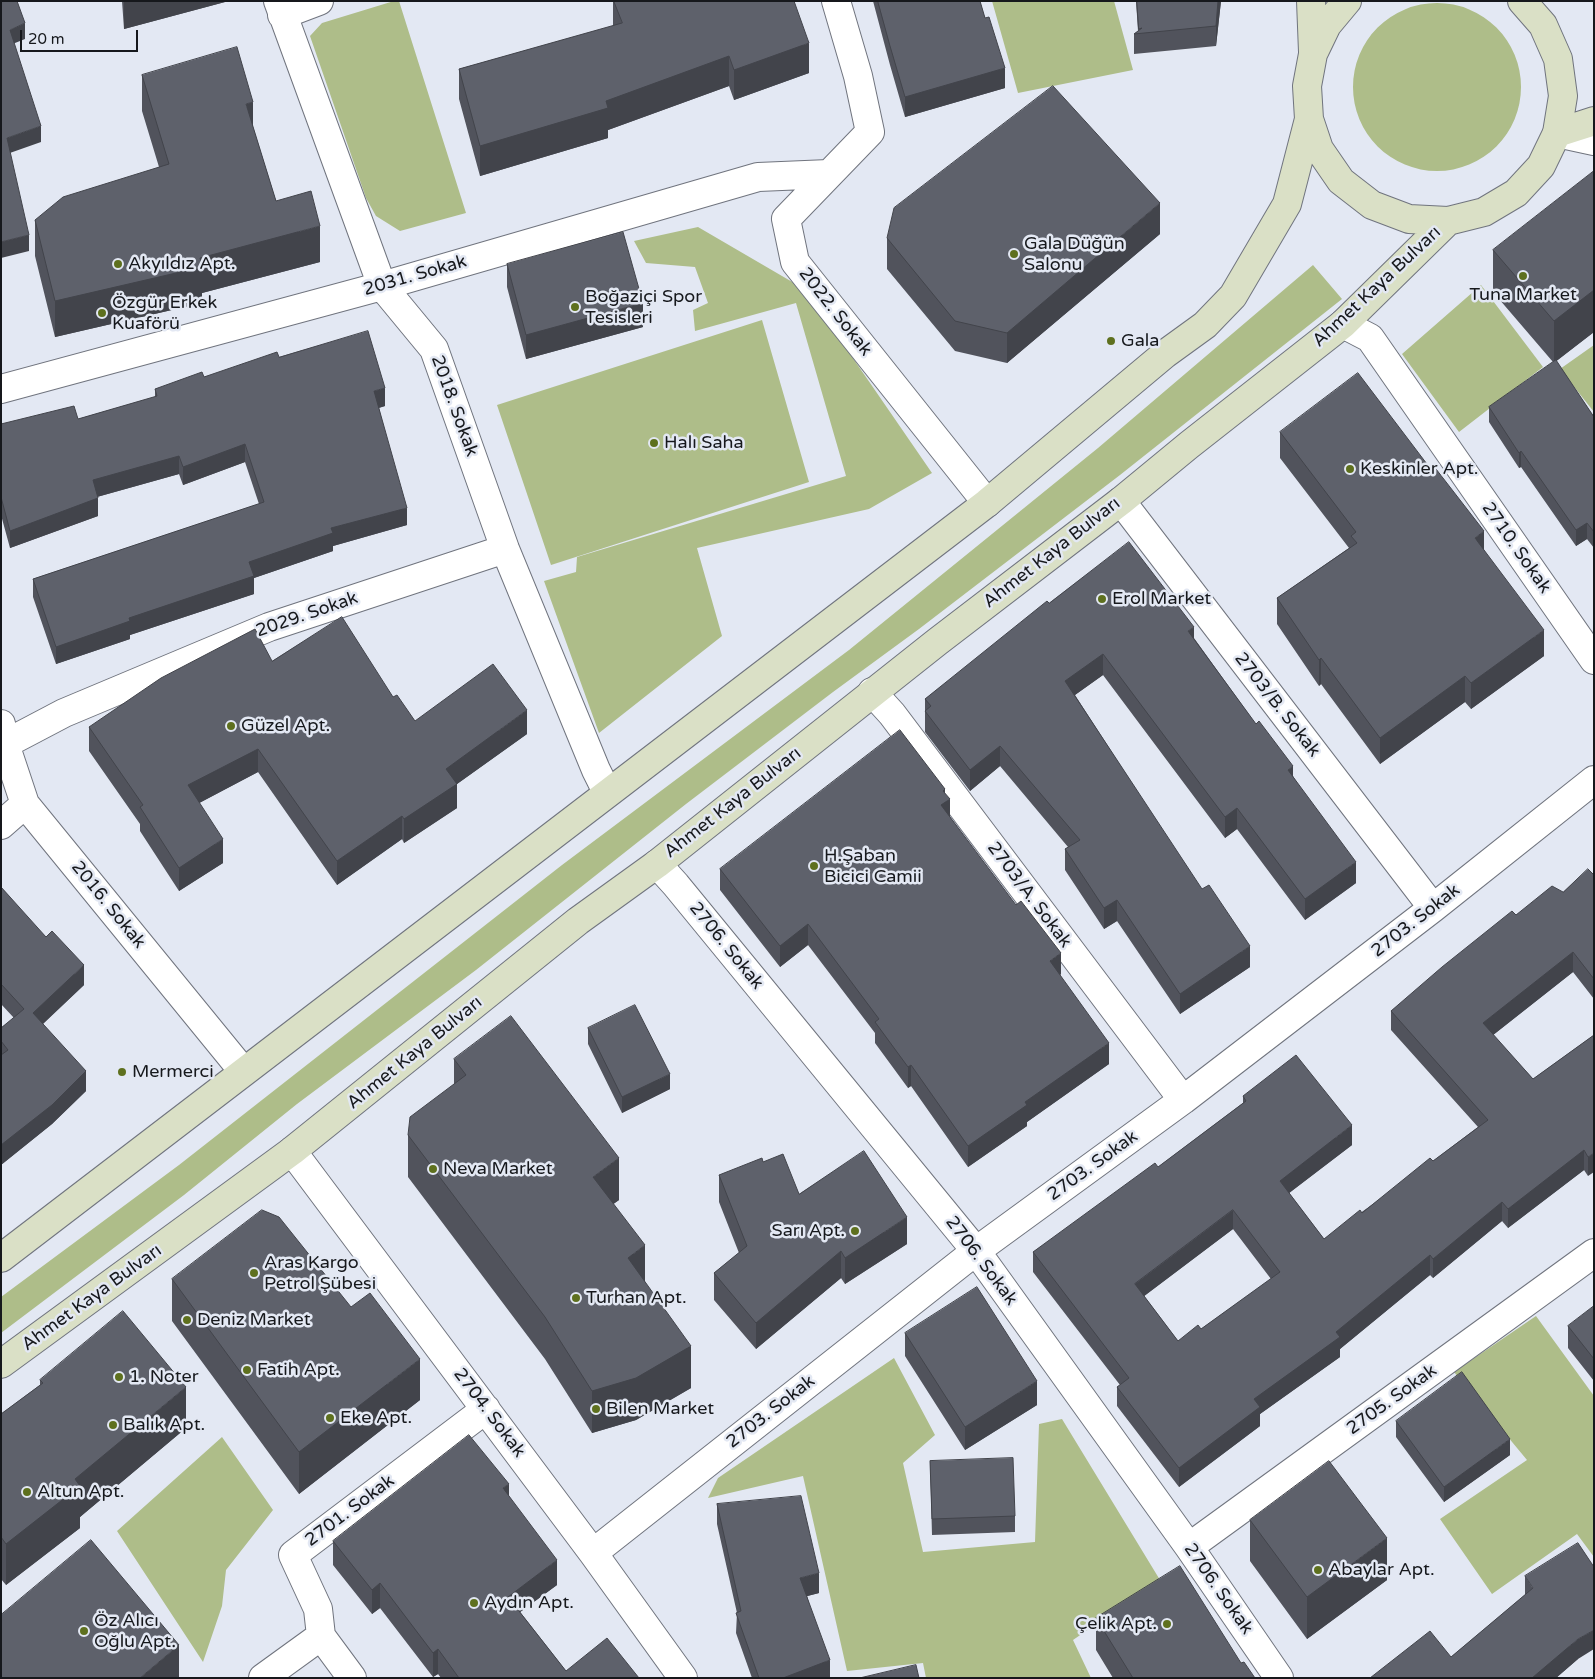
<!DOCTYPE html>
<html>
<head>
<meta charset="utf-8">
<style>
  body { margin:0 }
  #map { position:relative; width:1595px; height:1679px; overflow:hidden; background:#e3e8f3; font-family:"Varela Round",sans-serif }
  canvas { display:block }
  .frame { position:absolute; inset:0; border:2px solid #16181c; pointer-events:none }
  .scale { position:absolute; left:20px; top:30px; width:118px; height:22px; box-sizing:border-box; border:2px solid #16181c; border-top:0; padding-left:6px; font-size:15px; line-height:18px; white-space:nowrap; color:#16181c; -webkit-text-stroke:4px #e3e8f3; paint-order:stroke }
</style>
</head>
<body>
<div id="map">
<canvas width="1595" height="1679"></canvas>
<div class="frame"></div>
<div class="scale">20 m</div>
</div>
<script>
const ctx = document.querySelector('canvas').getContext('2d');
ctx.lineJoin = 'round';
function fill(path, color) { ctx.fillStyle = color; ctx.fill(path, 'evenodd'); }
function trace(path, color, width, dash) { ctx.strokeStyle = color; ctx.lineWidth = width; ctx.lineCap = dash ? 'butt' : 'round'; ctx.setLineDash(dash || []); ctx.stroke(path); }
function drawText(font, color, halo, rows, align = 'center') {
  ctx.font = font + ' "Varela Round",sans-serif'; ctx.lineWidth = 5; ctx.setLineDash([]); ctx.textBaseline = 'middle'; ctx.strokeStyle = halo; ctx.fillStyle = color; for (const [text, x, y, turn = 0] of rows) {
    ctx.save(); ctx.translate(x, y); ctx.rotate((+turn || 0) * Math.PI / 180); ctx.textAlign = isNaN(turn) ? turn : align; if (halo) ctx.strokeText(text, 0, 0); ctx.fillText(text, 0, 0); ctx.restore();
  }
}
const green = new Path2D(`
  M394,1h5l67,212 -66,18 -24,-15 -10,-18 -56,-162 12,-13z
  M992,1h122l19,69 -115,23z
  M1353 87a84 84 0 1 1 168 0a84 84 0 1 1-168 0Z
  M698,227l108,63 126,183 -63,36 -172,39 25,88 -123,97 -55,-152 32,-9 1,-15 269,-81 -50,-173 -101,28 -2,-21 15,-7 -13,-36 -49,-4 -12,-22z
  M1313,265l29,34 -222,176 -201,154 -86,63 -147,112 -210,166 -179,134 -113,91 -183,138v-36l178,-132 383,-300 287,-215 249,-202z
  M1481,285l62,82 -84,65 -57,-78z
  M762,320l47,162 -258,83 -54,-160z
  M1594,345v67l-34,-43z
  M1536,1316l58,80v161l-17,-23 -85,60 -52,-75 87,-59 -73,-88z
  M894,1358l41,77 -32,28 20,89 112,-10 4,-118 23,-5 98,161 -87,60 18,38h-165l-3,-15 -76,8 -44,-195 -95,22 10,-20z
  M222,1437l51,73 -47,60 -4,36 -19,56 -86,-131z`);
const street = new Path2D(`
  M278,1l104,285 52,63 71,200 91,221 11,22
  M836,1l22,75 12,56 -84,87 9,43 192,241
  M282,15l37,-14
  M1557,133l37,8
  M1343,324l27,14 224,322
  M1,389l381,-103 376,-109 71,-3
  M1121,501l312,407
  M872,692l20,22 291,386
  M1,724l4,20 20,60 218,267
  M5,744l59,-31 205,-86 236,-78
  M1,825l24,-21
  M657,864l19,21 300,366 213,296 90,131
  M292,1151l301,402 90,125
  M1189,1547l405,-294
  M593,1553l383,-302 207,-151 250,-192 161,-128
  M321,1636l31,42
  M263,1678l58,-42 -3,-27 -25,-54 193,-146`);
const secondary = new Path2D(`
  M1311,1l2,51
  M1347,1l-20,24 -14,29 -6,32 2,33 10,30 22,32 31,24 37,14 39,2 36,-9 32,-19 25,-27 16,-33 6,-37 -5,-37 -15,-34 -21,-24
  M1557,133l37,-12
  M1,1258l986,-755 178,-149 40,-29 28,-29 54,-92 22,-85
  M1,1364l291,-213 286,-230 79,-57 280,-222 184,-141 68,-56 154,-121 105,-103`);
const wall = new Path2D(`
  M122,1h103v1l-101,27z
  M613,1h181l15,72 -75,27 -5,-14 -121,44v8l-128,38 -21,-77v-30l154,-43z
  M873,1h107l25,87 -100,29 -15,-52z
  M1136,1h85l-5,45 -82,8v-20l4,-3z
  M142,75l111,52 23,74 44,61 -118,31v10l-147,34 -20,-81v-36l124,-53 -17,-56z
  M1594,171v161l-38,29 38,56v131l-7,-9 -11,7 -55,-79 -2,1 -30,-46v-15l64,-45 -60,-70v-42z
  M1160,234l-153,129 -52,-12 -68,-82v-31z
  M507,264l136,63 -117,32 -19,-72z
  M279,357l106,49 -6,2 28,117 -74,21v5l-79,27v16l-124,41v4l-74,25 -23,-67v-18l226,-75 -14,-42 -62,23 -4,-11 -82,23 1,19 -88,32 -9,-33v-91l77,-5 77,-22v-8l49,-12z
  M1280,432l204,118 60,106 -73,53 -6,-7 -85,62 -59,-80 -2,2 -42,-62v-26l72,-50 -69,-90z
  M1049,603l145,35 99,138 63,107 -51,37 -68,-91 -12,9 -122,-163 -28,20 175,272 -70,47 -63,-93 -13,8 -39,-59v-21l3,-2 -68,-81 -30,25 -45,-59v-33z
  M272,661l121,36 22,24 112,13 -70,50v24l-53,35 -2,-4 -65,46 -79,-113 -59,31 24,60 -44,28 -39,-60v-7l-51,-73v-24z
  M945,793l5,24 111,157 -1,1 49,89 -82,58v4l-59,41 -57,-81 -3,2 -33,-45v-10l-67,-88 -28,22 -60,-77v-21z
  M1594,875v124l-21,-27 -80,63 40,44 61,-44 -6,141 -4,-6 -76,58 -6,-7 -69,57 -3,-3 -90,74v8l-80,57v12l-81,61 -62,-81v-19l3,-2 -87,-113v-20l125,-85 85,-64v-7l109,49 -63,48 35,46 109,-78 45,-34 -87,-97v-19l125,-96 47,-23zM1233,1229l38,50 -70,50 -23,12 -34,-45z
  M1,887l83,98 -41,39 43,67 -34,33 -51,41v-137l13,-10 -13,-14z
  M588,1028l82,61 -48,24 -34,-69z
  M454,1059l165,141 -6,4 32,78 46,106 -55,32 -44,13 -47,-74 -137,-182v-42l46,-51z
  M763,1162l36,32 108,50 -62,40 -4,-6 -85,71 -42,-49v-27l25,-20 -20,-51v-27z
  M172,1279l248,121 -121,94 -127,-173z
  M1594,1306v75l-26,-33v-22z
  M905,1333l132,72 -72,45 -60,-94z
  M40,1380l146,48 -106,89v11l-74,57 -5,-6v-165l39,-29z
  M1396,1421l114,34 -66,47 -48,-65z
  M930,1461l85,55v16l-83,3z
  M509,1496l48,89 -37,27 46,59 73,7h-198l-3,-4 -5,3 -53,-69 -8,6 -39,-49v-24z
  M717,1504l102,89 -12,3 23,82h-78l-16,-45 1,-20 -20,-89z
  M1250,1520l137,60 -80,59 -57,-78z
  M1525,1576l53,83 -22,19h-186l81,-21 74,-62z
  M1096,1618l145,45 14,15h-142l-17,-28z`);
const shadedWall = new Path2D(`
  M124,1h101v1l-101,27z
  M1218,1h3l-5,45v-20z
  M25,23v16l-15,6v-15z
  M809,43v30l-75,27v-30z
  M729,56v30l-121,44v8l-128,38v-30z
  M1005,68v20l-100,29v-20z
  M253,102v36l-7,-34z
  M41,126v16l-34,12v-16z
  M1160,203v31l-153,129v-30z
  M320,226v36l-118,31v10l-147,34v-36l145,-43z
  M29,235v16l-28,7v-16z
  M1594,290v42l-40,31v-42z
  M643,303v24l-117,32v-24z
  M385,388v18l-11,3v-18z
  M245,444v18l-62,23v-18z
  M1521,451v16l-2,1v-15z
  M179,456v18l-86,24v-18z
  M98,498v18l-88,32v-17z
  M407,508v17l-74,21v5l-79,27v16l-124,41v4l-74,25v-17l73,-29 120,-56 82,-34z
  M1587,523v16l-11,7v-16z
  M1484,531v26l-9,-19z
  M1194,627v21l-6,-17z
  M1544,630v26l-73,53v-26z
  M1103,654v21l-38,27v-21z
  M1321,658v26l-2,2v-26z
  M1465,676v26l-85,62v-26z
  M527,710v24l-70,50v24l-53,35v-24l42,-50z
  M1000,746v20l-30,25v-21z
  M258,749v23l-70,37v-24z
  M1293,766v21l-5,-17z
  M945,789v13l5,-3v21l-9,-15 2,-14z
  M1237,808v21l-12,9v-21z
  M402,816v23l-65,46v-24z
  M223,839v24l-44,28v-23z
  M1356,862v21l-51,37v-21z
  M1117,900v21l-13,8v-21z
  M808,924v21l-28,22v-21z
  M1250,946v21l-70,47v-20z
  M1573,952v20l-90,71v-20z
  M1061,953v21l-11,9v-22z
  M84,965v20l-51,48v-20z
  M1109,1043v21l-82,58v4l-59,41v-21l57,-44z
  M911,1065v21l-3,2v-21z
  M86,1071v20l-34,33 -51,41v-20z
  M670,1074v15l-48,24v-16z
  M1352,1125v20l-72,55v-19z
  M1584,1150v20l-76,58v-19z
  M1594,1153v19l-6,4v-19z
  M619,1158v42l-26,19v-42z
  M1502,1202v19l-69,57v-19z
  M1233,1210v19l-98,74v-19z
  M907,1217v27l-62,40v-26z
  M645,1245v42l-17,-29z
  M841,1251v27l-85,71v-26z
  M1430,1255v20l-90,74v8l-80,57v12l-81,61v-19l75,-69z
  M691,1346v42l-55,32 -44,13v-42z
  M420,1359v41l-121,94v-42z
  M1037,1381v24l-72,45v-23z
  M186,1387v41l-106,89v11l-74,57v-41l69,-65z
  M1510,1439v16l-66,47v-15z
  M509,1484v24l-6,-20z
  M1387,1538v42l-80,59v-42z
  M557,1560v25l-49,36v-24z
  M819,1573v20l-19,5v-20z
  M380,1583v25l-8,6v-24z
  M1594,1630v19l-16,10 -22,19h-24l46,-39z
  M179,1645v33h-39z
  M438,1649v25l-5,3v-24z
  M830,1660v18h-47z`);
const building = new Path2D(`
  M1,1h16l8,22 -15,7 31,96 -34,12 22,97 -28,7z
  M614,1h180l15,42 -75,27 -5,-14 -123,45 2,7 -128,38 -21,-77 163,-46z
  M878,1h102l5,17 4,-1 16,51 -100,29 -15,-51z
  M1137,1h81l-2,25 -82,8 8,-6 -3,1z
  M237,47l16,55 -7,2 30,97 35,-10 9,35 -120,32 2,9 -147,34 -20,-81 28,-23 106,-33 -27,-89z
  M1053,86l107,117 -153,130 -52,-12 -68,-83 7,-30z
  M1594,171v119l-40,31 -61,-71z
  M623,232l20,71 -117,32 -19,-71z
  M368,331l17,57 -11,3 33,117 -76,20 2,5 -84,29 5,14 -125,42 1,3 -74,26 -23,-68 231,-77 -19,-58 -62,23 -4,-11 -86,24 5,18 -88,33 -9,-34v-73l73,-18 4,13 79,-23 -2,-7 47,-17 2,5 73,-25 2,5z
  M1556,360l38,57v115l-7,-9 -11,7 -55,-79 -2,2 -30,-46z
  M1358,373l75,99 3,-3 48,62 -9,7 69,92 -73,53 -6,-7 -85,62 -59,-80 -2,2 -42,-62 80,-55 -6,-7 5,-4 -76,-100z
  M1129,542l65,85 -6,4 68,93 3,-3 34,45 -5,4 68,92 -51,37 -68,-91 -12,9 -122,-163 -38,27 137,208 7,-4 41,61 -70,48 -63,-94 -13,8 -39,-59 15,-9 -80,-94 -30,24 -45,-59 6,-5 -6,-7 122,-98 2,2z
  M342,617l51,80 4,-2 18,26 78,-57 34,46 -81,59 11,15 -53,35 -2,-3 -65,45 -79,-112 -70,36 35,54 -44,29 -39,-61 3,-2 -54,-78 72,-49 94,-49 17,32z
  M900,730l45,59 -2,2 7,8 -9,6 75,100 5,-4 40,52 -11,8 59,82 -84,59 2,3 -59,41 -57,-81 -3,2 -33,-45 4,-3 -71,-95 -28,22 -60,-77z
  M1588,869l6,6v104l-21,-27 -90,71 50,56 61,-44v118l-6,4 -4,-7 -76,59 -6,-7 -69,57 -3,-4 -94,77 4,5 -86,62 6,8 -81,61 -62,-81 12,-9 -96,-126 122,-89 3,4 88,-66 -3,-5 53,-41 56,70 -72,56 44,58 36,-29 2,3 68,-55 3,3 55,-41 -97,-109 51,-44 70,-56 4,4 36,-29 11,6zM1233,1210l47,62 -79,57 -3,-4 -20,16 -43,-57z
  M1,887l45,50 6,-6 32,34 -51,48 53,58 -34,34 -51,40v-90l7,-5 -7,-9v-13l23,-19 -23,-25z
  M635,1005l35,69 -48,23 -34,-69z
  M511,1016l108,142 -26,19 52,68 -17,13 63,88 -55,32 -44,13 -47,-74 -137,-182 2,-18 56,-42 -12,-16z
  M864,1151l43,66 -62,41 -4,-7 -85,72 -42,-50 33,-27 -28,-71 43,-17 1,4 20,-8 16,40z
  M262,1210l17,7 72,90 19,-14 50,66 -121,93 -127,-173z
  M977,1287l60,94 -72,46 -60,-94z
  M1594,1306v53l-26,-33z
  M123,1311l63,76 -111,92 5,7 -74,58 -5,-7v-123l42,-31 -3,-3z
  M1462,1372l48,67 -66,48 -48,-66z
  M469,1435l40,49 -6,4 54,72 -49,37 58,74 41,-33 32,40h-180l-21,-29 -5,4 -53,-70 -8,7 -39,-49z
  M1013,1458l2,58 -83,3 -2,-58z
  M1329,1461l58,77 -80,59 -57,-77z
  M801,1496l18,77 -19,5 30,82 -47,18h-24l-23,-65 5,-2 -24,-107z
  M91,1540l88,105 -39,33h-139v-63z
  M1578,1543l16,24v63l-16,9 -46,39h-17l-1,-1 -1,1h-143l60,-47 21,26 82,-69 -8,-12z
  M1180,1566l61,97 3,-1 11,16h-122l-37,-60z
  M916,1665l3,13h-59z`);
const markers = [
  [1014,254,5,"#5e701e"],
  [118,264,5,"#5e701e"],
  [1523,276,5,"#5e701e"],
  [575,307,5,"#5e701e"],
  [102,313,5,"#5e701e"],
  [1111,341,5,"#5e701e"],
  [654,443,5,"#5e701e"],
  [1350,469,5,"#5e701e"],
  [1102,599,5,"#5e701e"],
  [231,726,5,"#5e701e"],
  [814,866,5,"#5e701e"],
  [122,1072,5,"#5e701e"],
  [433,1169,5,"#5e701e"],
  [855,1231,5,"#5e701e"],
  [254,1273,5,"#5e701e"],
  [576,1298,5,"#5e701e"],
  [187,1320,5,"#5e701e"],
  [247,1370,5,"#5e701e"],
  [119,1377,5,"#5e701e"],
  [596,1409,5,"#5e701e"],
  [330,1418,5,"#5e701e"],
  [113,1425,5,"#5e701e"],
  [27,1492,5,"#5e701e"],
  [1318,1570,5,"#5e701e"],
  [474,1603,5,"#5e701e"],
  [1167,1624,5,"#5e701e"],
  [84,1631,5,"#5e701e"]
];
const poiNames = [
  ["Gala Düğün",1024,244],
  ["Salonu",1024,265],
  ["Akyıldız Apt.",128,264],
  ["Tuna Market",1523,295,"center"],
  ["Boğaziçi Spor",585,297],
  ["Tesisleri",585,318],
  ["Özgür Erkek",112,303],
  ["Kuaförü",112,324],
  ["Gala",1121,341],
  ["Halı Saha",664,443],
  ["Keskinler Apt.",1360,469],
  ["Erol Market",1112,599],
  ["Güzel Apt.",241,726],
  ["H.Şaban",824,856],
  ["Bicici Camii",824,877],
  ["Mermerci",132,1072],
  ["Neva Market",443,1169],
  ["Sarı Apt.",845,1231,"right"],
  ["Aras Kargo",264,1263],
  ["Petrol Şübesi",264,1284],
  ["Turhan Apt.",586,1298],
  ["Deniz Market",197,1320],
  ["Fatih Apt.",257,1370],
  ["1. Noter",129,1377],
  ["Bilen Market",606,1409],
  ["Eke Apt.",340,1418],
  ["Balık Apt.",123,1425],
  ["Altun Apt.",37,1492],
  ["Abaylar Apt.",1328,1570],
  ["Aydın Apt.",484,1603],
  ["Öz Alıcı",94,1621],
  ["Oğlu Apt.",94,1642],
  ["Çelik Apt.",1157,1624,"right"]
];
const streetNames = [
  ["2031. Sokak",415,276,-16],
  ["Ahmet Kaya Bulvarı",1377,287,-43],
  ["2022. Sokak",835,312,52],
  ["2018. Sokak",454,406,70],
  ["2710. Sokak",1516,548,55],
  ["Ahmet Kaya Bulvarı",1052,553,-38],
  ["2029. Sokak",307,615,-19],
  ["2703/B. Sokak",1277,705,52],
  ["Ahmet Kaya Bulvarı",733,803,-38],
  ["2703/A. Sokak",1029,895,53],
  ["2016. Sokak",108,905,51],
  ["2703. Sokak",1416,921,-38],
  ["2706. Sokak",726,946,51],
  ["Ahmet Kaya Bulvarı",415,1053,-39],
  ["2703. Sokak",1093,1166,-36],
  ["2706. Sokak",981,1261,53],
  ["Ahmet Kaya Bulvarı",92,1298,-36],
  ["2705. Sokak",1392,1400,-36],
  ["2703. Sokak",771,1412,-38],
  ["2704. Sokak",489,1413,53],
  ["2701. Sokak",350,1511,-37],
  ["2706. Sokak",1218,1589,55]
];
fill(green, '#aebd89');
trace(street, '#70747e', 30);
trace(secondary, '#70747e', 30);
trace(street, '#fff', 28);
trace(secondary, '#dae0c6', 28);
fill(wall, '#51535c');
fill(shadedWall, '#42444b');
fill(building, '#5e616b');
trace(building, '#42444b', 1);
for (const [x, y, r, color] of markers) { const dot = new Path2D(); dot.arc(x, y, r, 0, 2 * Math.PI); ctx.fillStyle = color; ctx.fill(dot); trace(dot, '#e3e8f3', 2); }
drawText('18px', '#16181c', '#e3e8f3', poiNames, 'left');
drawText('18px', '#16181c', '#e3e8f3', streetNames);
</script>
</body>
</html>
